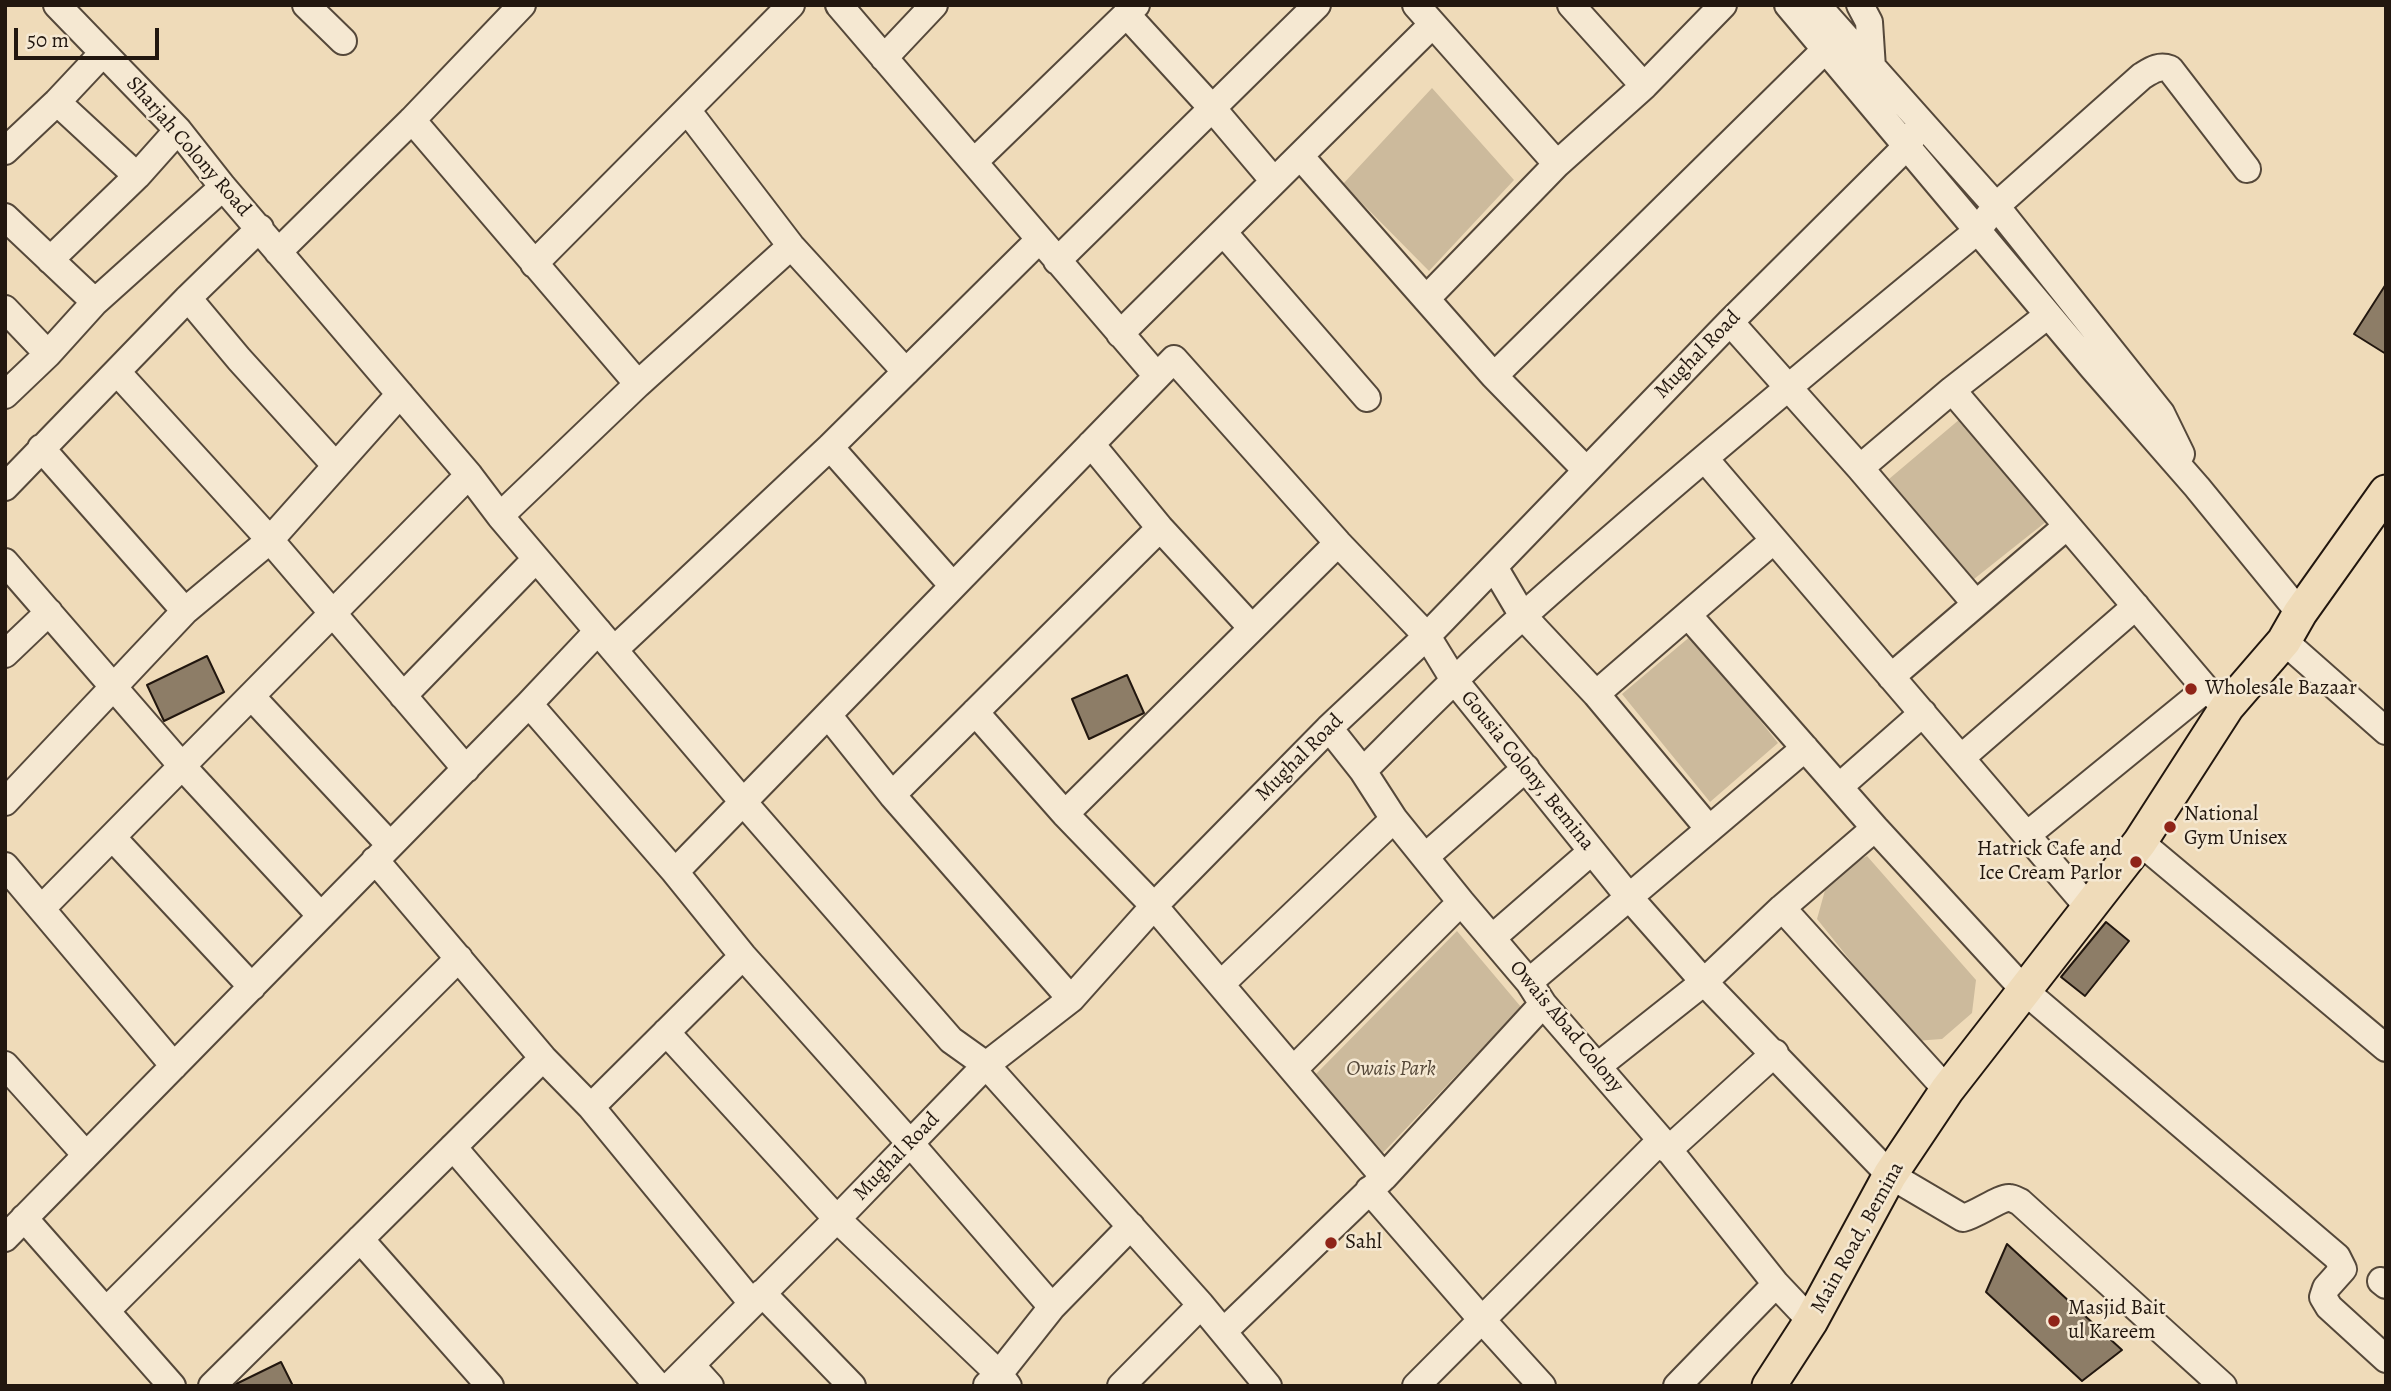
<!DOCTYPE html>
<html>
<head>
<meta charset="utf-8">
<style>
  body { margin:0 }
  #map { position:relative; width:2391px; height:1391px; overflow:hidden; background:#efdbb9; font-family:Alegreya,serif }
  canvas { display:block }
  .frame { position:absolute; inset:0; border:7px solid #22170f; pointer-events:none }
  .scale { position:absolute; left:14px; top:28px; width:145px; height:32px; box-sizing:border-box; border:4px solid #22170f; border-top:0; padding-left:9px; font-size:21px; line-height:24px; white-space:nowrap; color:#22170f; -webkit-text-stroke:5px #f5e8d2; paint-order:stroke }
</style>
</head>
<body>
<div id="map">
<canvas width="2391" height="1391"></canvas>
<div class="frame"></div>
<div class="scale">50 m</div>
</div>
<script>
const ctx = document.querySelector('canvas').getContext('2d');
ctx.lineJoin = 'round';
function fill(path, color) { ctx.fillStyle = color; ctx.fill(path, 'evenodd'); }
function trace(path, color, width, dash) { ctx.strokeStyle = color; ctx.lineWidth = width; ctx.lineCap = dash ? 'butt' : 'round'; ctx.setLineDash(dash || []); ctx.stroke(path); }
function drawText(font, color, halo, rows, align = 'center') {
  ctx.font = font + ' Alegreya,serif'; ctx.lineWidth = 5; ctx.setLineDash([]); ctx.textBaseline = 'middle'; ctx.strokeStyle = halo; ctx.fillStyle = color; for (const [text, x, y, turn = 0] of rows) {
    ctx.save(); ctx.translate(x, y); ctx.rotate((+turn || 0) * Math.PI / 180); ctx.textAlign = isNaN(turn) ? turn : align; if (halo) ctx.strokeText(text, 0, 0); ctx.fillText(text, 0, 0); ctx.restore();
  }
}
const green = new Path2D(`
  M1432,88l82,92 -85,91 -86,-87z
  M1960,419l87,102 -73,58 -85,-100z
  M1692,635l86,108 -68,59 -88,-108z
  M1867,856l109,124 -4,33 -30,26 -27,2 -98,-122 12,-43z
  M1457,931l64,76 -143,151 -62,-84z`);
const building = new Path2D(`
  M2386,284v70l-32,-20z
  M207,656l17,36 -60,29 -17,-36z
  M1127,675l17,38 -55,26 -17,-40z
  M2106,922l23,19 -44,55 -24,-19z
  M2007,1244l115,106 -40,31 -96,-89z
  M281,1362l12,24h-58l1,-2z`);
const minor = new Path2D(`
  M57,5l121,125 45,57 246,288 31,41 244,287 207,237 35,25 215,240 67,81
  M306,5l37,36
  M839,5l318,371
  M1416,5l141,159
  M1571,5l73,81
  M1788,5l305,363 104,119 103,126
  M1817,5l179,201 165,207 20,41
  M1860,5l9,17 3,46
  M1127,15l86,94 61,72
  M884,58l50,-53
  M57,102l80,74
  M687,110l104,136 115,126
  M412,120l226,264
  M5,151l52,-49 46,-49
  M1300,156l194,220 92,94
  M975,161l161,-156
  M5,217l90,85
  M1223,232l144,166
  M278,252l134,-132 110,-115
  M50,260l87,-84 41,-46
  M1057,261l260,-256
  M534,264l257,-259
  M188,298l51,61 97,107
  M1426,299l131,-135 87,-78 79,-81
  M5,309l43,45
  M1730,322l130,146 116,136 -85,73
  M1120,334l312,-309
  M117,372l153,168 196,229
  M1494,376l331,-326
  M1952,390l254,299 21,18
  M5,395l43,-41 47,-52 128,-115
  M1091,444l69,84 92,100
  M830,447l123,139
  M41,448l144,163
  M1705,459l384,449
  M1860,468l92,-78 96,-75
  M5,487l183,-189 72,-70
  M500,516l138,-132 153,-138
  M5,562l177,204 139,150
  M1494,567l29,49 73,78 113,135
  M1976,604l91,-78
  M1688,615l187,213 151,164 311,265 6,12 -17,19 -3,9 6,10 57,52
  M2284,641l102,90
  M615,649l215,-202 209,-207
  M5,654l44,-42
  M1596,694l178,-154
  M251,696l139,149
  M403,696l133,-137
  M529,704l146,168 68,84 167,187 142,164
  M975,712l90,102 89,92 230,271
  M828,715l64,80 179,204
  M1329,728l34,43 31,48 67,83 68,80 14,22 118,136 115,144 35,37
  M1961,758l175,-152
  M1363,771c53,-53 105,-106 160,-155 148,-132 301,-259 454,-385l19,-25 146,-130c10,-6 17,-11 28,-7l77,100
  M1839,787l84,-74
  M892,795l268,-267
  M5,802l180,-191 85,-71 130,-146
  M1065,814l273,-271
  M2027,835l179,-146
  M112,837l140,150
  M2140,842l246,206
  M1425,857l101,-89
  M375,860l168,198 48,49 161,196
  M5,866l169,200
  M675,872l499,-513 164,184 89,93 27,44 175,217 75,85 186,193 73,43c13,-3 38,-21 46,-20 4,0 7,2 11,4l203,184
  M42,908l427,-433
  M1782,908l165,182
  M1492,938l100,-87
  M1529,982l276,-234
  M1222,983l172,-164
  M666,1032l171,187 162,155 9,12
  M5,1065l81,90
  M1598,1066l106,-84 78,-74 93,-80
  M1294,1069l167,-167
  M591,1107l152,-151
  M453,1147l205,239
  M1668,1150l107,-97
  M1369,1190l114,131 59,65
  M24,1218l148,168
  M5,1238l524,-534 69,-73
  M360,1239l130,147
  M2381,1281l5,4
  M762,1293l90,93
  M106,1311l353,-353
  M1224,1331l160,-154 159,-173
  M691,1365l19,21
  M987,1385l12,-11 53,-67 79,-81
  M212,1386l331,-328
  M670,1386l167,-167 149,-154 85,-66 83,-93 175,-178 98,-92 303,-314 177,-176 14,-23
  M1121,1386l80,-81
  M1416,1386l245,-246
  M1677,1386l99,-102`);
const major = new Path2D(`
  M1769,1386l42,-65 79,-146 57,-85 193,-248 87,-135 57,-66 16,-28 86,-121`);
const markers = [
  [2191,689,7,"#8f2418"],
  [2170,827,7,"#8f2418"],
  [2136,862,7,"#8f2418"],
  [1331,1243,7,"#8f2418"],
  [2054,1321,7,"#8f2418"]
];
const streetNames = [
  ["Sharjah Colony Road",188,147,49],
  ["Mughal Road",1698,355,-46],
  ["Mughal Road",1300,758,-45],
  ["Gousia Colony, Bemina",1527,771,51],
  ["Owais Abad Colony",1566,1027,50],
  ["Mughal Road",897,1157,-46],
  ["Main Road, Bemina",1858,1238,-61]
];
const poiNames = [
  ["Wholesale Bazaar",2205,689],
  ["National",2184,815],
  ["Gym Unisex",2184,839],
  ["Hatrick Cafe and",2122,850,"right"],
  ["Ice Cream Parlor",2122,874,"right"],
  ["Sahl",1345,1243],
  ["Masjid Bait",2068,1309],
  ["ul Kareem",2068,1333]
];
const parkNames = [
  ["Owais Park",1391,1070]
];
fill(green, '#ccba9c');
fill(building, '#8d7d67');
trace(building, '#22170f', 2);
trace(minor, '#55483a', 30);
trace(major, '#22170f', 37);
trace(minor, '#f5e8d2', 26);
trace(major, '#efdbb9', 33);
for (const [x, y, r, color] of markers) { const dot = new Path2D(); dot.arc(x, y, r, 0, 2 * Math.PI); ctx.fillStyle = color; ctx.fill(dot); trace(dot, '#f5e8d2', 2.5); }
drawText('21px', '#22170f', '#f5e8d2', streetNames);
drawText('21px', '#22170f', '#f5e8d2', poiNames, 'left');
drawText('italic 21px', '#554839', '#f5e8d2', parkNames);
</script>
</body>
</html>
